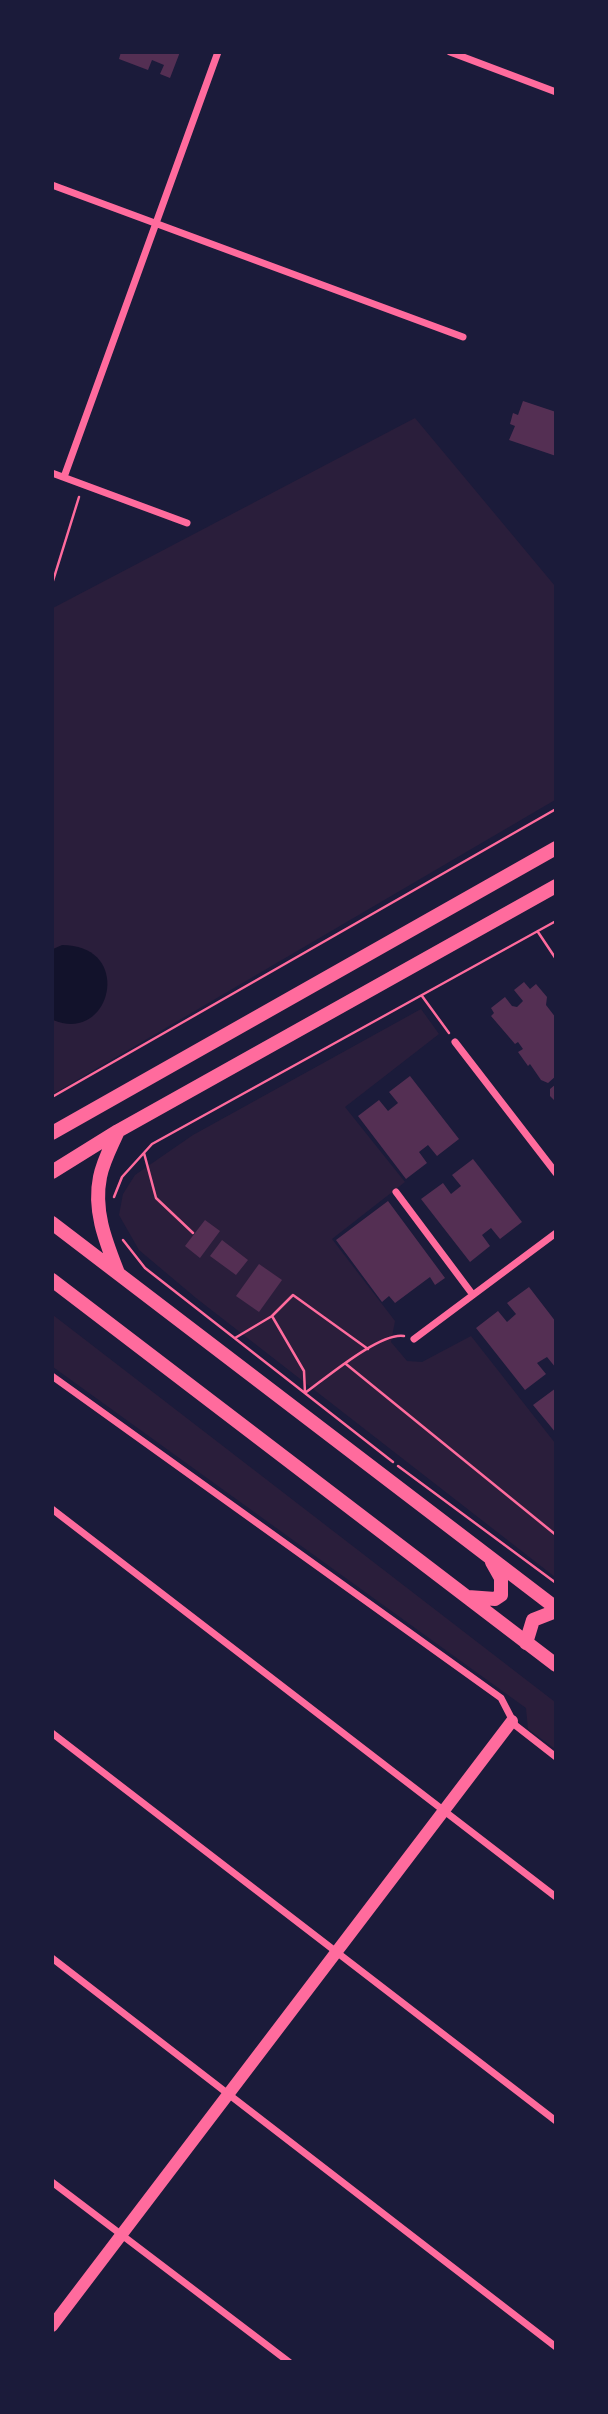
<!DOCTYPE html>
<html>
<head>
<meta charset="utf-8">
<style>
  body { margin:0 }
  #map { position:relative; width:608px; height:2414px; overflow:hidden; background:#1b1b3a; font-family:"DM Sans",sans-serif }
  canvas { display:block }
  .frame { position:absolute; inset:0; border:54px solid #1b1b3a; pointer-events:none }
</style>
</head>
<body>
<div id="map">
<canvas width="608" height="2414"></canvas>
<div class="frame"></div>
</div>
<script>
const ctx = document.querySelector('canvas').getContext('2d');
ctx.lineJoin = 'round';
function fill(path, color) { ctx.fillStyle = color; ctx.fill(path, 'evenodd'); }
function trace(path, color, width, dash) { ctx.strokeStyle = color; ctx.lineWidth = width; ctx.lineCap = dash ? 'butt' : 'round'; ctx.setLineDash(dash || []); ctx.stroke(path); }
const green = new Path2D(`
  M415,418l140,168v214l-502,294v-486z
  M421,1009l18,25 -94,73 60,75 -73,57 63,82 -4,21 16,19 15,1 49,-26 84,107v134l-359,-279 -57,-48 -20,-35 4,-21 12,-19 58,-40z
  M53,1315l502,387v47l-27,-20 -2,-21 -473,-341z`);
const water = new Path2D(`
  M62,945c73,0 49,100 -9,75v-71z`);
const building = new Path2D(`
  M121,52h59l-10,26 -10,-4 4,-9 -12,-5 -4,10 -29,-11z
  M523,401l33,11v44l-47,-16 6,-14 -5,-2 3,-11 5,2z
  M524,982l6,7 6,-5 11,13 -1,8 10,13v58l-8,7 -7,-3 -11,-16 -2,2 -10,-14 5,-3 -5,-7 -3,2 -24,-28 3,-3 -3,-5 14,-11 7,9 5,1 6,-6 -9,-11z
  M410,1076l49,63 -22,17 -9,-11 -9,7 8,11 -21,16 -48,-63 21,-16 9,11 10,-8 -9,-11z
  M556,1084v18l-6,-6v-7z
  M473,1159l49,63 -22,17 -9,-11 -9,7 8,11 -20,16 -49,-63 22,-16 8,11 10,-8 -9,-11z
  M388,1201l57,77 -10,7 -5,-8 -35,26 -6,-7 -7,6 -46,-62z
  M205,1220l15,11 -20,27 -15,-12z
  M222,1240l26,20 -12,15 -26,-19z
  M259,1264l23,16 -23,32 -23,-16z
  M529,1287l27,35v46l-9,-11 -10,6 9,11 -21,16 -49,-62 22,-17 9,11 9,-8 -9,-11z
  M556,1388v45l-23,-28z`);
const path = new Path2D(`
  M52,584l27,-87
  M538,932l18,27
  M422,996l27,37
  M52,1097l504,-288
  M144,1153l12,45 37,35
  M114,1197l8,-20 30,-33 404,-223
  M123,1240l22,28 248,194
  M235,1338l37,-22
  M346,1364l210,171
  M305,1393l-1,-22 -32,-55 21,-21 75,54
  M305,1393c21,-15 75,-61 99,-57
  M398,1466l158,117`);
const minor = new Path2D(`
  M450,52l106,40
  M52,185l411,152
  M52,473l135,50
  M64,477l154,-425
  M455,1042l101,131
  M396,1192l77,103
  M414,1339l142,-106
  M52,1376l449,322 14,27 41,32
  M52,1509l504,388
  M52,1733l504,388
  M52,1958l504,389
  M52,2182l237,180`);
const tertiary = new Path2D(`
  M52,2326l460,-605`);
const secondary = new Path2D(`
  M118,1131c-6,14 -15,30 -18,46 -7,34 6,65 18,96
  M52,1133l504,-285
  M52,1172l66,-41 438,-245
  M52,1223l504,385
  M52,1280l504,385
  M468,1597l27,2 6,-4v-17l-9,-16
  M526,1643l7,-23 23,-9`);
fill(green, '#2a1e3b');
fill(water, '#12122b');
fill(building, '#542f53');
trace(path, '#ff6b9d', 2.5);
trace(minor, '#ff6b9d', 7);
trace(tertiary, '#ff6b9d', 12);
trace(secondary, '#ff6b9d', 14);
</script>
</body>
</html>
